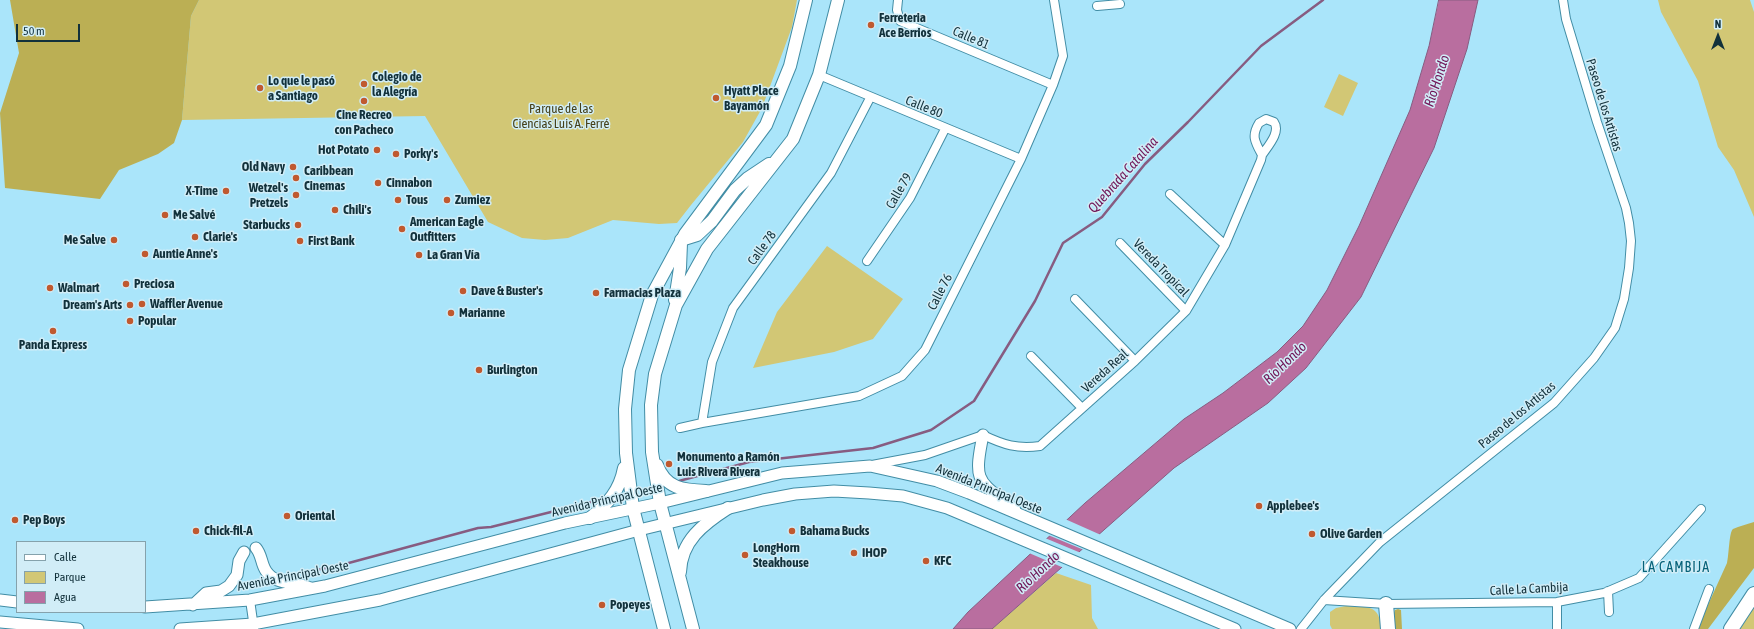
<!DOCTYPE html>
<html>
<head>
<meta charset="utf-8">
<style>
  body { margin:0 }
  #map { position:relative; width:1754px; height:629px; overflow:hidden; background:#aae5fa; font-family:"Asap Condensed",sans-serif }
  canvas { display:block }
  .legend { position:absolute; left:16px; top:541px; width:130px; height:72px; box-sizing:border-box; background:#d1edf7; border:1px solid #85a2ac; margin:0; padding:5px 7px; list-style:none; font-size:12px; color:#12313b }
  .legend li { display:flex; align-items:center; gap:8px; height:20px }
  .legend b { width:20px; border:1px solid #85a2ac }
  .north { position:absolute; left:1698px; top:16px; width:40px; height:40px; -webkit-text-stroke:3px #d1edf7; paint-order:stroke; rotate:0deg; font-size:11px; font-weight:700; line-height:16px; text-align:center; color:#12313b }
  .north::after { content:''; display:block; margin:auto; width:14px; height:18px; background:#12313b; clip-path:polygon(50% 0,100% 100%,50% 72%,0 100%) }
  .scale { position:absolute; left:16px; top:24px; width:64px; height:18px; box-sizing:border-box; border:2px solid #12313b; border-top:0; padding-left:5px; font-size:12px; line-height:14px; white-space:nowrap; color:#12313b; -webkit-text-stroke:3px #d1edf7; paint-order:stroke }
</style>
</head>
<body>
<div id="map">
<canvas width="1754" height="629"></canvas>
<ul class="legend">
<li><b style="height:5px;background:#fff"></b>Calle</li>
<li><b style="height:11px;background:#d2c775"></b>Parque</li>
<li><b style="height:11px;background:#b96e9f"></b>Agua</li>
</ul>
<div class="north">N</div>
<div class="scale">50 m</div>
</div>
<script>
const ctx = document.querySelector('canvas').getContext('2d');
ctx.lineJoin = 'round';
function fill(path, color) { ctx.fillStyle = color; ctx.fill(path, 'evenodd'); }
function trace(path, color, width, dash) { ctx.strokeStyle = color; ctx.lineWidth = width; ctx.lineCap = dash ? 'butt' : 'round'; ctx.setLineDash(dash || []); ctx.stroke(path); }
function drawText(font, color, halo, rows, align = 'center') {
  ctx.font = font + ' "Asap Condensed",sans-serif'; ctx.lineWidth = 3; ctx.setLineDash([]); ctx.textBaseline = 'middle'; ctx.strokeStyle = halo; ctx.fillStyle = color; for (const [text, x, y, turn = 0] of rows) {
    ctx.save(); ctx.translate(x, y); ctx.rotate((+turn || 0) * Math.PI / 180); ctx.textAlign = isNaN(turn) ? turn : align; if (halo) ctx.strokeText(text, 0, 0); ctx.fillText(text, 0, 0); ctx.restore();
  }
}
const green = new Path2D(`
  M199,0h598l-5,27 -30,81 -19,34 -52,63 -14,18 -18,1 -46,-4 -45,18 -23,2 -23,-2 -34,-16 -63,-106 -243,4 9,-104z
  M1658,0h92l4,12v205l-20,-47 -16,-23 -20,-66 -37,-69z
  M1339,74l19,9 -15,33 -19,-9z
  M827,246l76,53 -30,40 -39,13 -81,16 24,-56z
  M1056,573l35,12 1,33 6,11h-106z
  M1754,605v24h-17z
  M1346,606c21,1 34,-2 35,23h-49l-2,-4v-13l6,-4z`);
const forest = new Path2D(`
  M10,0h189l-8,16 -9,104 -8,23 -16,11 -39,16 -19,29 -95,-11 -5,-75 19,-60z
  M1754,522v46l-46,61h-11l30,-66c2,-8 2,-31 6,-34 6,-3 15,-5 21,-7z
  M1398,609l3,1 1,19h-10v-10l3,-9z`);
const water = new Path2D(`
  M1439,0h39l-11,49 -33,99 -73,149 -55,71 -38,35 -94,65 -182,161h-39l15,-17 117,-109 99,-84 39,-26 54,-41 26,-26 24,-36 32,-64 51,-116 19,-64z`);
const pier = new Path2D(`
  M1065,519l36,16 -17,15 -36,-15z
  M1045,538l36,15 -17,15 -35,-15z`);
const stream = new Path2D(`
  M679,481l70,-19 124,-14 58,-18 43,-29 61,-100 28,-58 39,-26 43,-53 43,-42 73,-76 62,-46
  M302,573l43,-9 133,-36 13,-1 108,-27`);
const minor = new Path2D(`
  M898,0l-1,10 3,11 153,64
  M1097,6l23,-2
  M819,75l202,84
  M1266,119l8,3c7,10 -6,24 -12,33 -7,-13 -11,-19 -3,-32z
  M1170,194l55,51
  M1120,243l66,68
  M867,261l43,-63 35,-69
  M1075,299l60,62
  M1031,356l51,52
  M702,423l10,-61 21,-54 98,-135 39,-75
  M680,428l22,-5 157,-27 43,-20 23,-26 96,-191 32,-74 10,-29 -9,-56
  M872,465l53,-10 58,-20c21,10 34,14 57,11l95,-85 51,-50 39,-66 36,-85 1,-5
  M1608,591l1,21
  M250,600l4,28
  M1324,600l62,4 171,-2 47,-9 35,-15 62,-69
  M1557,602v27
  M1301,629l23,-29 56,-58 174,-139 40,-45 21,-30 9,-29 5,-31 2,-27 -2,-18 -3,-15 -29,-86 -31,-103 -3,-19
  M1694,629l15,-40`);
const secondary = new Path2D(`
  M983,435c-10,49 -5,45 32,75
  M256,548c6,7 5,16 10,23 10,15 30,10 44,17
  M0,600l17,2
  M193,605l13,-12 15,-2 8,-5 8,-11 2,-14 5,-9
  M145,607l105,-7 75,-14 240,-63 95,-20 122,-30 88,-7 67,15 32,12 321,136
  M0,622l78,7
  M180,629l73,-5 127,-24 259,-70 124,-30 32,-6 39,-3 35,2 34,3 44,12 288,121`);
const primary = new Path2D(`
  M681,240l16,-5 15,-14 23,-31 13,-12 21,-14
  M675,300l5,-32 1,-25
  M657,465c9,24 26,25 49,26
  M590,518c18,-14 30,-28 34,-50
  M680,572c1,-31 23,-48 48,-64
  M664,629l-31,-121 -7,-55 -1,-44 4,-39 23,-75 33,-61 81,-109 24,-59 16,-66
  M693,629l-33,-126 -8,-51 -1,-47 4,-31 21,-69 31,-56 86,-110 26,-64 19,-75`);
const motorway = new Path2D(`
  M1386,604l2,25
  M1731,629l23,-35`);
const markers = [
  [871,25,4,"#c0592f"],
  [364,84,4,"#c0592f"],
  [260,88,4,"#c0592f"],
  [716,98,4,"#c0592f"],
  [364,101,4,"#c0592f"],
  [377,150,4,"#c0592f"],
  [396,154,4,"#c0592f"],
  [293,167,4,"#c0592f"],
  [296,178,4,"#c0592f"],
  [378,183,4,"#c0592f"],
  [226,191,4,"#c0592f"],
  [296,195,4,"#c0592f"],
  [398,200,4,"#c0592f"],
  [447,200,4,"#c0592f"],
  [335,210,4,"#c0592f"],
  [165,215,4,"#c0592f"],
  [298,225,4,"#c0592f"],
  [402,229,4,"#c0592f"],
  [195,237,4,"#c0592f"],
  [114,240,4,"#c0592f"],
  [300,241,4,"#c0592f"],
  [145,254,4,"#c0592f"],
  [419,255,4,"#c0592f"],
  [126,284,4,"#c0592f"],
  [50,288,4,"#c0592f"],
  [463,291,4,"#c0592f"],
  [596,293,4,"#c0592f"],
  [142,304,4,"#c0592f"],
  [130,305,4,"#c0592f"],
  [451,313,4,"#c0592f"],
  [130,321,4,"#c0592f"],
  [53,331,4,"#c0592f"],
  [479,370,4,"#c0592f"],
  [669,464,4,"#c0592f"],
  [1259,506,4,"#c0592f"],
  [287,516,4,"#c0592f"],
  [15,520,4,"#c0592f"],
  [196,531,4,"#c0592f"],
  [792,531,4,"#c0592f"],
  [1312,534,4,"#c0592f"],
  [854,553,4,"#c0592f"],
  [745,555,4,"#c0592f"],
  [926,561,4,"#c0592f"],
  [602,605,4,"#c0592f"]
];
const poiNames = [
  ["Ferreteria",879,18],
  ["Ace Berrios",879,33],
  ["Colegio de",372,77],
  ["la Alegría",372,92],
  ["Lo que le pasó",268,81],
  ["a Santiago",268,96],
  ["Hyatt Place",724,91],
  ["Bayamón",724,106],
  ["Cine Recreo",364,115,"center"],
  ["con Pacheco",364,130,"center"],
  ["Hot Potato",369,150,"right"],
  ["Porky's",404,154],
  ["Old Navy",285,167,"right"],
  ["Caribbean",304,171],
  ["Cinemas",304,186],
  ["Cinnabon",386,183],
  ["Wetzel's",288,188,"right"],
  ["Pretzels",288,203,"right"],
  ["X-Time",218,191,"right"],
  ["Tous",406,200],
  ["Zumiez",455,200],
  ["Chili's",343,210],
  ["Me Salvé",173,215],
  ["American Eagle",410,222],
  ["Outfitters",410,237],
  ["Starbucks",290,225,"right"],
  ["Clarie's",203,237],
  ["Me Salve",106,240,"right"],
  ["First Bank",308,241],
  ["Auntie Anne's",153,254],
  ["La Gran Vía",427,255],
  ["Preciosa",134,284],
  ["Walmart",58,288],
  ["Dave & Buster's",471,291],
  ["Farmacias Plaza",604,293],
  ["Waffler Avenue",150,304],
  ["Dream's Arts",122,305,"right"],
  ["Marianne",459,313],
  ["Popular",138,321],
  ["Panda Express",53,345,"center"],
  ["Burlington",487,370],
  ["Monumento a Ramón",677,457],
  ["Luis Rivera Rivera",677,472],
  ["Applebee's",1267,506],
  ["Oriental",295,516],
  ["Pep Boys",23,520],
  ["Chick-fil-A",204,531],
  ["Bahama Bucks",800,531],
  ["Olive Garden",1320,534],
  ["LongHorn",753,548],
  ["Steakhouse",753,563],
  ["IHOP",862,553],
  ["KFC",934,561],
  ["Popeyes",610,605]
];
const streetNames = [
  ["Calle 81",971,38,23],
  ["Paseo de los Artistas",1604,105,73],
  ["Calle 80",924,107,22],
  ["Calle 79",899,191,-60],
  ["Calle 78",762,248,-54],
  ["Vereda Tropical",1161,268,46],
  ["Calle 76",940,292,-63],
  ["Vereda Real",1105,371,-42],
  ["Paseo de los Artistas",1517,415,-40],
  ["Avenida Principal Oeste",989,489,22],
  ["Avenida Principal Oeste",607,500,-13],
  ["Avenida Principal Oeste",293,576,-11],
  ["Calle La Cambija",1529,589,-3]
];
const parkNames = [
  ["Parque de las",561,109],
  ["Ciencias Luis A. Ferré",561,124]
];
const waterNames = [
  ["Río Hondo",1437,81,-72],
  ["Quebrada Catalina",1123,175,-48],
  ["Río Hondo",1285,363,-44],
  ["Río Hondo",1038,572,-43]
];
const neighbourhoodNames = [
  ["LA CAMBIJA",1676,568]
];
fill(green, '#d2c775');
fill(forest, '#bbaf54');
fill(water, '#b96e9f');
trace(water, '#875c81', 1);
fill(pier, '#aae5fa');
trace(stream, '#875c81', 2.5);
trace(minor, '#428da5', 10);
trace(secondary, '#428da5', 13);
trace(primary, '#428da5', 14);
trace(motorway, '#428da5', 16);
trace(minor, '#fff', 8);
trace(secondary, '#fff', 11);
trace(primary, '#fff', 12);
trace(motorway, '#fff', 14);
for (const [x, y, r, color] of markers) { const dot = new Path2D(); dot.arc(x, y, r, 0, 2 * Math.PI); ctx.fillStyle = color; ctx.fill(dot); trace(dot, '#d1edf7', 1.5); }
drawText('bold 13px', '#12313b', '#d1edf7', poiNames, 'left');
drawText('13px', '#12313b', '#d1edf7', streetNames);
drawText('13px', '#454019', '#d1edf7', parkNames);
drawText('italic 14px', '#711658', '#d1edf7', waterNames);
ctx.letterSpacing = '1px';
drawText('14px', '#066178', '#d1edf7', neighbourhoodNames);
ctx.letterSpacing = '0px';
</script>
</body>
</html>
